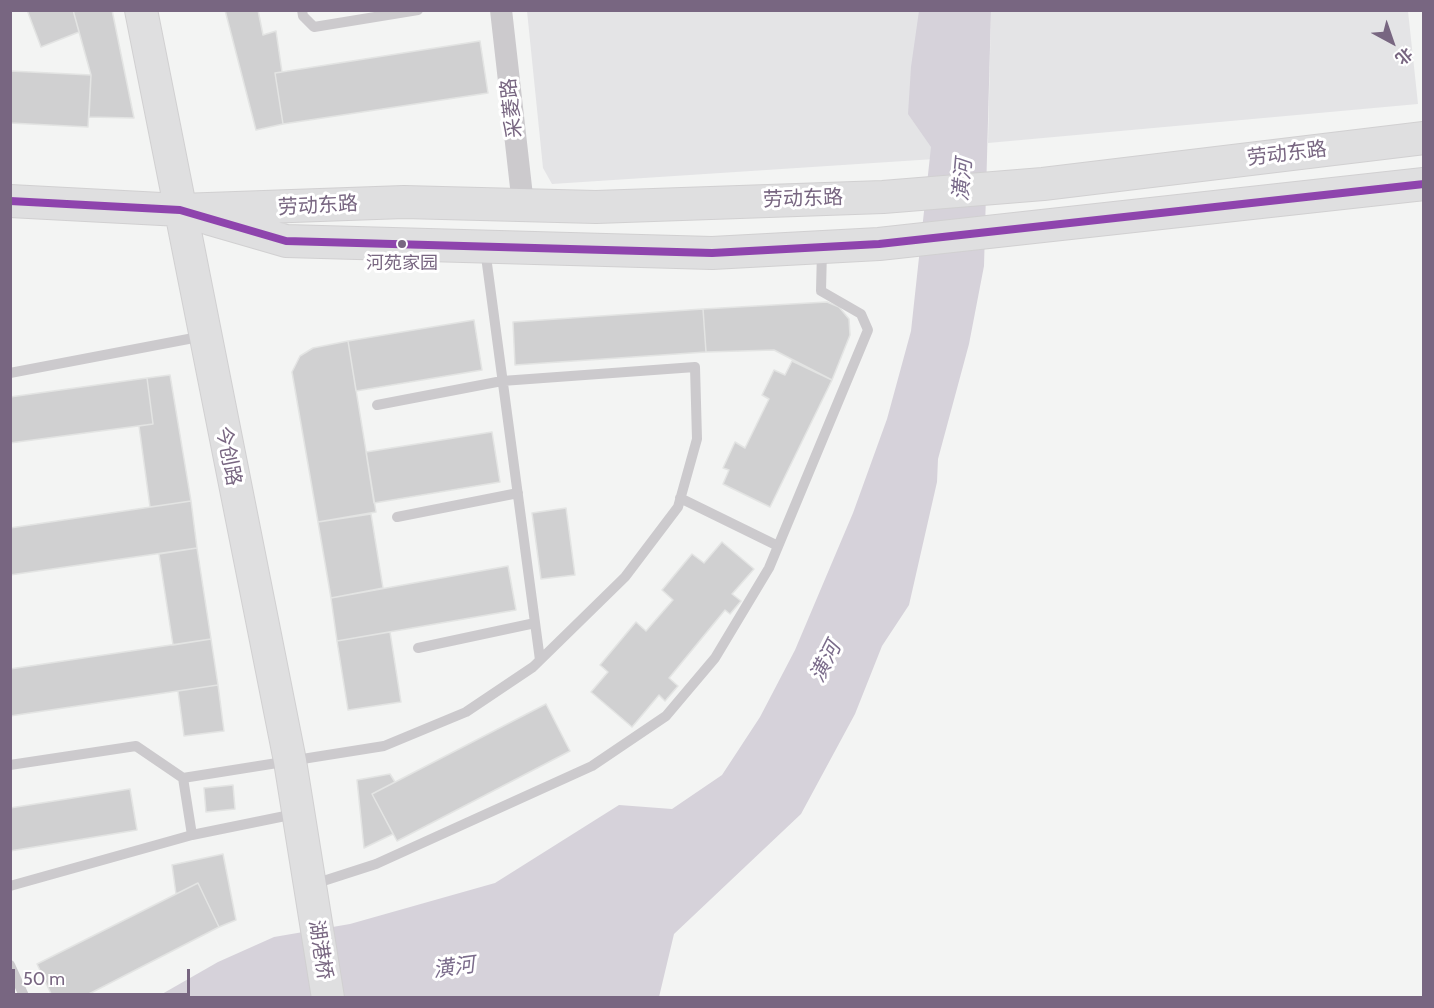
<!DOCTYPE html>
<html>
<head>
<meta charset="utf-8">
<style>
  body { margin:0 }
  #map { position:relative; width:1434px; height:1008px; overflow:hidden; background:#f3f4f3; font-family:Cabin,"Noto Sans SC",sans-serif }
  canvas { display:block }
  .frame { position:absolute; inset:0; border:12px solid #786681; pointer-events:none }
  .north { position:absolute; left:1362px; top:12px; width:60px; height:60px; -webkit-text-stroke:4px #fff; paint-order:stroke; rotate:140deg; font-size:16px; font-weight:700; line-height:24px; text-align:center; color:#786681 }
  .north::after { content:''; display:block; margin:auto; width:21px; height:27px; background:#786681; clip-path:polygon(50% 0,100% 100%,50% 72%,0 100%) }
  .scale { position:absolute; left:12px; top:969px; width:178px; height:27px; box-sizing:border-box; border:3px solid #786681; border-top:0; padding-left:8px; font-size:18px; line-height:21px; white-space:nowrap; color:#786681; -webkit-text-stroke:4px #fff; paint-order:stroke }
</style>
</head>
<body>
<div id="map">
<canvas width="1434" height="1008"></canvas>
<div class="frame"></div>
<div class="north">北</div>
<div class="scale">50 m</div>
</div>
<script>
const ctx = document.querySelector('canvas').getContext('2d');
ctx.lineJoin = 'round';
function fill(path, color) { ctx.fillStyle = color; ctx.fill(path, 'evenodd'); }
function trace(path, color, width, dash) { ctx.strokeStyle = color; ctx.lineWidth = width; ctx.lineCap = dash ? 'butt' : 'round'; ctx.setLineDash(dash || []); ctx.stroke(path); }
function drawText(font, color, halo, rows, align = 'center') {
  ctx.font = font + ' Cabin,"Noto Sans SC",sans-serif'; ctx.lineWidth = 6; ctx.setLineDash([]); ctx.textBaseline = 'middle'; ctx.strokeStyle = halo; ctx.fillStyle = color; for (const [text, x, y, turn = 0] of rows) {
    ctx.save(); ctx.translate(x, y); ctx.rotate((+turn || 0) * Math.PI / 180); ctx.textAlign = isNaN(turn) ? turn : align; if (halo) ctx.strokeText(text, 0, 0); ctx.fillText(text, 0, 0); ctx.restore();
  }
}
const built = new Path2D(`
  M527,11h422l1,147 -398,26 -9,-16z
  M991,11h417l10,93 -430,39z`);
const water = new Path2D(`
  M919,11h72l-7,255 -15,78 -31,115 -1,23 -28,123 -27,41 -27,68 -54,100 -127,120 -15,63 -504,1 63,-36 56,-25 76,-13 145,-41 124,-78 53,4 50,-34 38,-58 35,-67 58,-137 34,-94 24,-88 20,-184 -23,-33 3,-47z`);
const building = new Path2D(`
  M27,10h46l6,22 -38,15z
  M73,10h39l22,108 -45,-1 2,-42z
  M225,10h33l5,25 13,-4 6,41 -7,1 8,51 -27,6z
  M480,41l8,52 -205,31 -8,-51z
  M10,71l81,4 -3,52 -78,-4z
  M827,302l12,5 10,12 1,16 -18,45 -58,-30 -68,2 -3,-43z
  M703,309l3,43 -191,13 -2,-43z
  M474,320l8,50 -126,21 -8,-50z
  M348,341l28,171 -58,10 -26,-150 8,-16 13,-8z
  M792,361l40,19 -62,127 -47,-23 6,-14 -6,-2 12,-26 10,6 24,-49 -7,-4 12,-25 11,5z
  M170,375l21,126 -41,6 -11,-81 14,-2 -6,-46z
  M147,378l6,46 -143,19v-46z
  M492,432l8,50 -126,21 -8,-51z
  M191,501l6,47 -187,27v-47z
  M566,508l9,67 -34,4 -9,-66z
  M371,514l12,74 -52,10 -13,-76z
  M722,542l32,27 -22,25 9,7 -11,13 -5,-4 -56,68 9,8 -13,15 -6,-6 -27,32 -41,-35 17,-20 -8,-7 36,-43 10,9 27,-31 -11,-10 30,-36 12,9z
  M197,548l14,91 -38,6 -14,-91z
  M508,566l8,44 -179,31 -6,-43z
  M390,632l11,70 -53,8 -11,-69z
  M211,639l7,46 -208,31v-47z
  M218,685l6,46 -40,5 -6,-45z
  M546,704l24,47 -173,90 -25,-47z
  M390,774l5,8 -23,12 21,40 -29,14 -7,-68z
  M233,785l2,24 -29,3 -2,-24z
  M130,789l7,41 -127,21v-43z
  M223,854l13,66 -17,7 -21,-44 -22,11 -4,-29z
  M198,883l21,44 -138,71h-28l-16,-34z`);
const lane = new Path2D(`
  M302,10l1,6 11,11 104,-17
  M485,249l55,411
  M10,373l194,-37
  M680,498l98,48
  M397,517l121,-24
  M418,648l117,-25
  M10,765l126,-19 47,32 201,-32 82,-34 67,-45 92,-90 53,-70 19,-68 -2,-72 -193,14 -125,24
  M183,778l9,57
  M314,884l62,-20 216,-98 74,-50 49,-58 54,-90 99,-238 -7,-16 -40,-23 1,-41
  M10,886l182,-51 103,-21
  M10,965l15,33`);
const street = new Path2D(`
  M501,10l22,195`);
const secondary = new Path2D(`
  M141,10l149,751 38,237
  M10,201l170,9 224,-8 192,5 287,-10 160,-13 381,-46
  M210,219l76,22 426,12 167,-9 545,-60`);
const bus1 = new Path2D(`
  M10,201l170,9 106,31 426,12 167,-9 545,-60`);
const markers = [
  [402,244,5,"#786681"]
];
const busNames = [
  ["河苑家园",402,264]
];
const streetNames = [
  ["采菱路",512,108,-96],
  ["劳动东路",1287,154,-7],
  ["劳动东路",803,199,-2],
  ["劳动东路",318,206,-3],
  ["今创路",228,456,79],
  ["湖港桥",320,950,81]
];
const waterNames = [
  ["潢河",963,180,-85],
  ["潢河",826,662,-63],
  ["潢河",454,968,-8]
];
fill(built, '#e4e4e6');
fill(water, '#d6d2da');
fill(building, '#d0d0d1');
trace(building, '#e3e4e3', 1.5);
trace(secondary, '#d1d0d1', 34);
trace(lane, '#cccacd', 10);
trace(street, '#cccacd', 22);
trace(secondary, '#dfdfe0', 32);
trace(bus1, '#8e44ad', 8);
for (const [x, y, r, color] of markers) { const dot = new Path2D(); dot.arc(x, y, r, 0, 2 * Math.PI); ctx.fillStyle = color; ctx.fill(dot); trace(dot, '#fff', 2); }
drawText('18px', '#786681', '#fff', busNames);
drawText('20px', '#786681', '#fff', streetNames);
drawText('italic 21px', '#7b6c8b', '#fff', waterNames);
</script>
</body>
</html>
